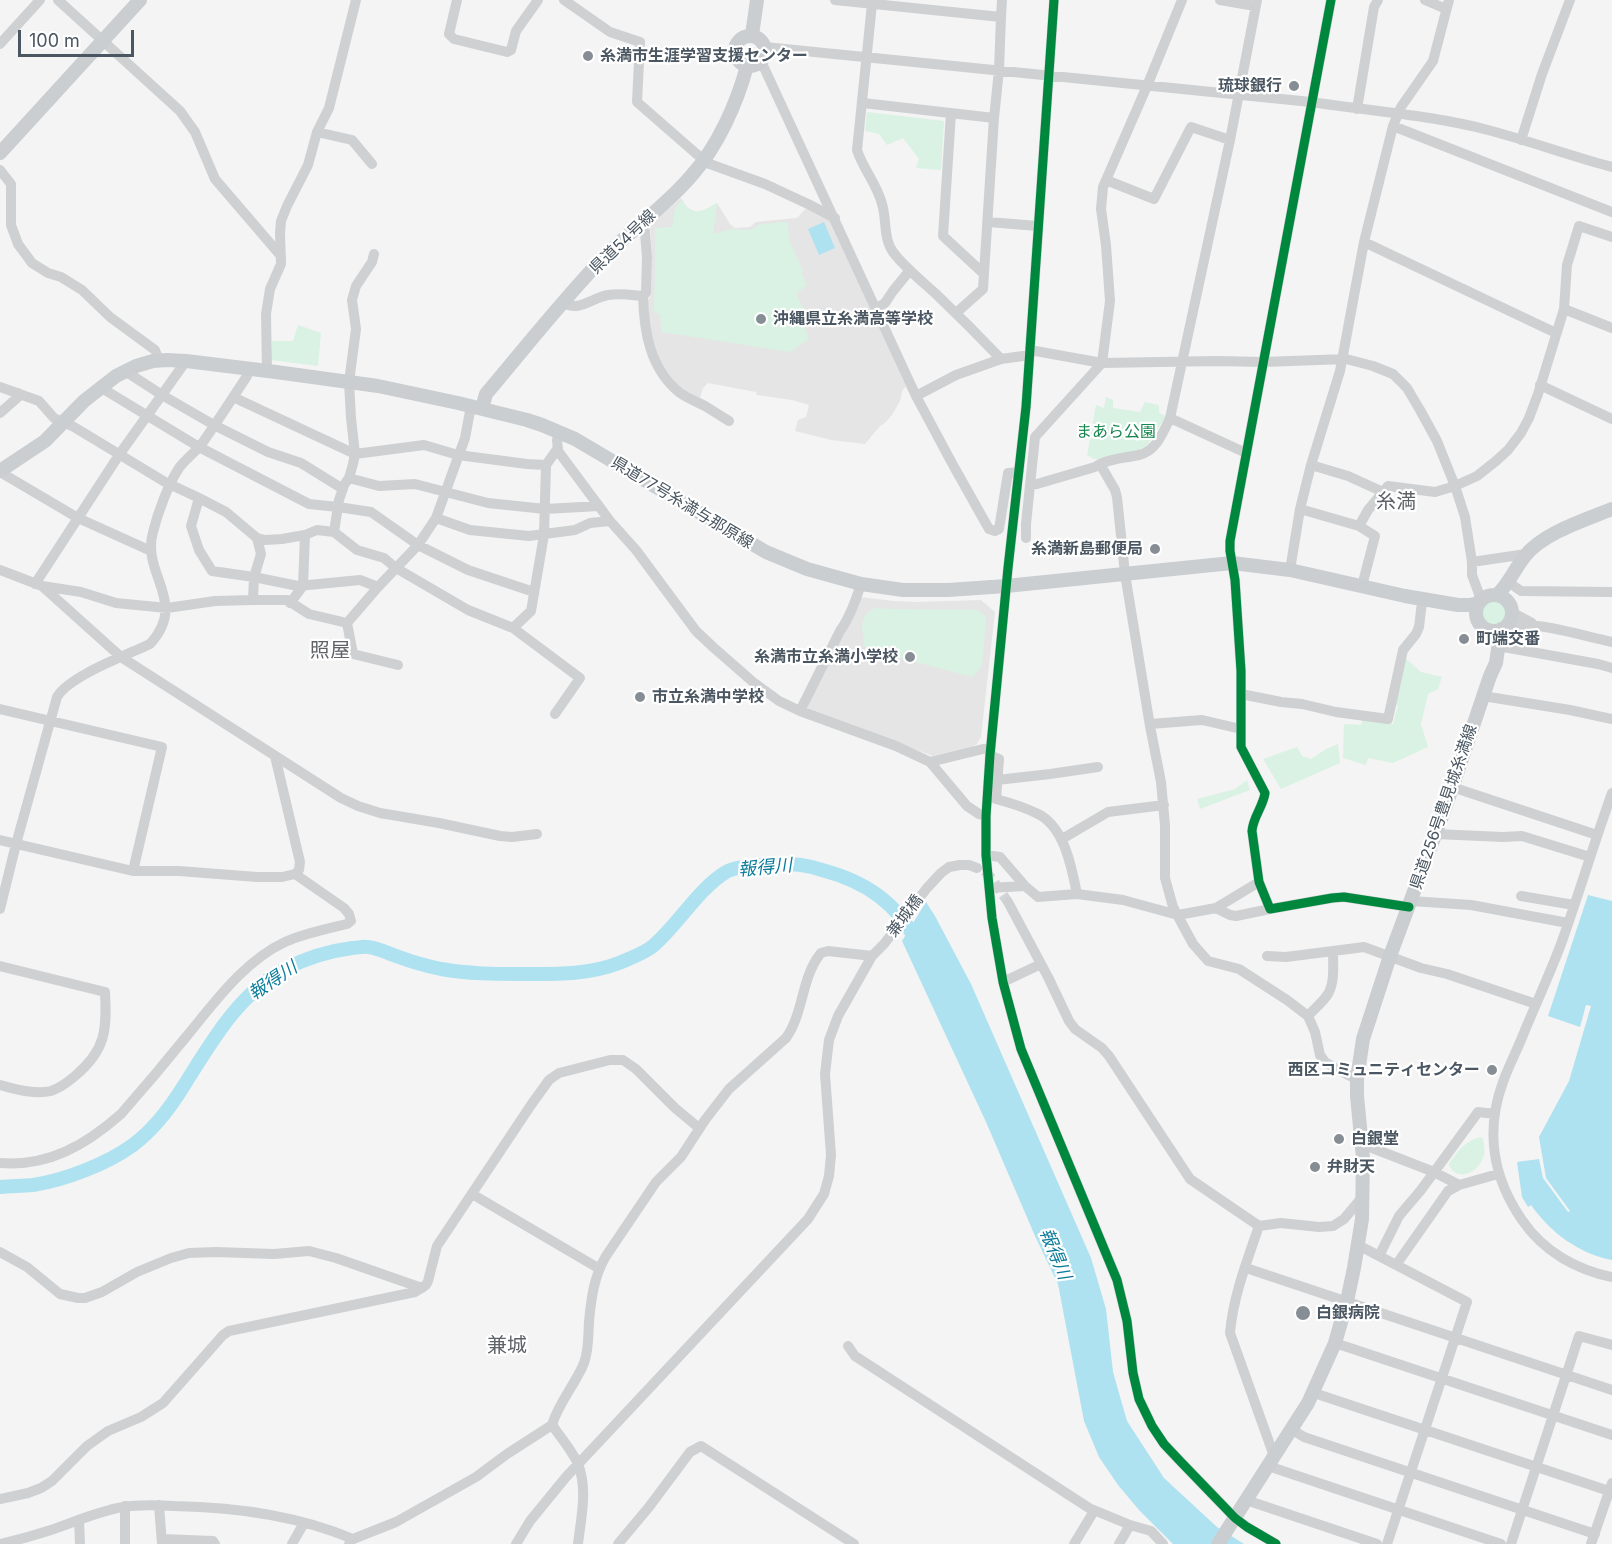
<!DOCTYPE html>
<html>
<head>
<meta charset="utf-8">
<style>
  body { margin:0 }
  #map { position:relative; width:1612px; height:1544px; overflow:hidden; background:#f4f4f4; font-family:Inter,sans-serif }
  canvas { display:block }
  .scale { position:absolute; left:18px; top:30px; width:116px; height:27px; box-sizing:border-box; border:3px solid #4a5661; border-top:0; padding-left:8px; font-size:18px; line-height:21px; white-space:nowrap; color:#4a5661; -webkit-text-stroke:4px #fff; paint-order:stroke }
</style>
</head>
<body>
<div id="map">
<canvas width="1612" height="1544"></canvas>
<div class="scale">100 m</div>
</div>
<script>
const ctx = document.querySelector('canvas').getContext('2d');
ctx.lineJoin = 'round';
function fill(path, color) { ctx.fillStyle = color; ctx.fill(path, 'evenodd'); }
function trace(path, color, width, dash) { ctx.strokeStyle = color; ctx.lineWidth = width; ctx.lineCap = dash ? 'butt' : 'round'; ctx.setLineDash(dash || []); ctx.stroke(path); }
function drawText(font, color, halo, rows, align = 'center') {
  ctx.font = font + ' Inter,"Noto Sans JP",sans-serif'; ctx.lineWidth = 4.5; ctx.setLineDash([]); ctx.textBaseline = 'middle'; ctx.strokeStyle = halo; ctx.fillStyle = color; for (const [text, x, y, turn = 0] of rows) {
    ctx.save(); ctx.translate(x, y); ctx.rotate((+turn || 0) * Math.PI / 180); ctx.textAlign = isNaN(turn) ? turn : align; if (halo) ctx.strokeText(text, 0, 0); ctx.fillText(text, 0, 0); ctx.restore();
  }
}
const education = new Path2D(`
  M681,198l6,10 10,4 6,-1 14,-8 13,21 5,4 15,-1 6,-5 9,-1 32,-3 10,-11 23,13 76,167 -3,2 -3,12 -8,14 -7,8 -5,3 -15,18 -34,-4 -36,-9 3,-11 8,-3 3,-12 -17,-5 -35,-5 -1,-3 -48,-9 -5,5 -4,13 -19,-11 -27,-37 -7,-50 5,-7 1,-39 -2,-32z
  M860,597l34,4 22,1 65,-2 14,12 -14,125 -4,7 -5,3 -39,9 -125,-46v-5z`);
const green = new Path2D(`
  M867,112l77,9 -3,49 -25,-2 3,-9 -16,-21 -16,7 -8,-11 -14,-3z
  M682,200c11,18 21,11 35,3l-4,31 18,-5 20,1 9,-6 28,-2 1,18 14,31 -2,1 6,13 -11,9 9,17 -5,2 6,9 -2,3 5,14 -19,13 -128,-20 -2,-18 -6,-2 1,-43v-41l17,-1 3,-19z
  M298,325l23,8 -3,33 -47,-6 1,-19h21z
  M1106,397l7,3v8l27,4 5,-10 14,3v8l7,3 -18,28 -12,9 -35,6h-7l-7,-4 9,-50 8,3z
  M1479 613a15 15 0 1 1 30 0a15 15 0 1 1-30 0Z
  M875,608l16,1 88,1 7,8 -4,48 -9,11 -104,-27 -5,-4c-1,-18 -7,-28 11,-38z
  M1405,658l16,14 21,5 -4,12 -10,5 -7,30 7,23 -35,16 -25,-5 -2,7 -23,-7 1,-34 17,1 2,-7 30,6 5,-19 -4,-1z
  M1338,744l2,19 -59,26 -18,-30 34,-12 5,9 9,3 15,-10z
  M1247,780l3,10 -50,19 -3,-10 38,-10z
  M1481,1137l2,2c1,6 3,13 0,19 -5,15 -28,25 -34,6 9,-13 16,-24 32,-27z`);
const water = new Path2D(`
  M824,222l11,26 -16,7 -11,-26z
  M1588,895l24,6v359c-33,-6 -62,-28 -81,-55l-3,2 -6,-10 -5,-35 22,-3 4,19 25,34 2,-1 -24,-33 -7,-41 30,-56 22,-75 -5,-1 -6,22 -32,-11z
  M926,902l9,14 36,68 120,274 15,51 7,63 14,49 37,57 53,49 27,17h-71l-34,-34 -21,-25 -19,-28 -15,-36 -26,-137 -23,-48 -49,-114 -84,-181z`);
const river = new Path2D(`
  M0,1187c11,-1 22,-1 33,-2 32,-5 74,-21 100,-40 20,-15 37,-37 50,-58 28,-44 54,-92 102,-118 21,-11 44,-18 67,-21 5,0 11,-2 16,-1 11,1 21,7 31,10 13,5 28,9 42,12 27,5 55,5 82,5 33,0 65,1 96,-11 11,-5 26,-10 34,-17 25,-21 45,-57 73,-74 14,-8 59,-9 75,-7 7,1 15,3 21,5 45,12 75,33 96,74`);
const minorTunnel = new Path2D(`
  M985,871l7,8 16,23`);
const minor = new Path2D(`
  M58,0l122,111 15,21 20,47 66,77
  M457,0l-8,34 5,5 53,13 4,-2 5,-19 22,-31
  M564,0l46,32 30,10 -3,60 63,55 7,6 58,21 43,20 27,14
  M835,0l166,17 1,-17
  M1054,0l-28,407 -18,161 -18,187 -4,61v39l6,63 11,64 18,67 96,231 10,41 6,52 6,26 13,27 12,18 16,17 55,57 12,9 29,17
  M1220,0l35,6
  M1331,0l-101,541v10l5,29 6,91v76l24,46c-2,14 -12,24 -13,38l7,51 11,27 62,-11 12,-1 65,10
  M1425,0l21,9
  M872,4l-15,146c6,19 20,34 25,54 5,16 1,34 11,48 11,15 30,30 43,42 22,21 44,43 65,65
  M0,44l40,-44
  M765,47l546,55c59,9 120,13 177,28 42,11 82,26 124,37
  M761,61l155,335 37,69 36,64 6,2 4,-2 9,-56 11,-1
  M863,103l131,15 -11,171 -27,24
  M1357,109l17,-102 4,-7
  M951,113l-8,123 40,37
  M994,118l5,-48 2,-53
  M1393,126l219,86
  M317,132l35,8 20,24
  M1521,140l21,-66 28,-74
  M0,170l11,14v41l7,19 14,19 16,10 13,4 21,13 28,27 45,33 4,10
  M1106,180l48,19 37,-72 39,13
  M988,222l50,4
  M1364,242l192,91
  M643,296c1,36 7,73 37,97 7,5 17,9 25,13 8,5 16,10 24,15
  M562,302c17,11 29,-4 46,-7 11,-2 24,0 35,1l3,-3 1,-36 -3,-36
  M875,309l10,-6 8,-12 17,-21
  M1564,309l48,19
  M1030,350l72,13 115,-2 46,1 83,-3 27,7 20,8 14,14 13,22 17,31 18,45 10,31 7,45v13l7,19v7
  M125,371l37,24 52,30 54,27 33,11 42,26
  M267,371l-1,-57 4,-25 11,-25 -1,-31 1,-12 6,-15 21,-41 9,-33 12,-24 27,-108
  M1540,385l72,34
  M0,387l39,14 15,17 20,9 91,55 34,16 27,14 31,26 8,2 17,-1 23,-4 12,-5 17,2 5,-32 5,-15 5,-7 4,-14 2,-10 -4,-36 -2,-36 7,-53 -4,-29 4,-14 16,-24 2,-8
  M100,387l99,60 110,57 29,3 33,5 47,33 50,25 66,22
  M916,396l40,-21 45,-16 29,-4
  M233,397l122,57 69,-9 34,10 69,9 19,1 12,-17
  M0,413l17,-15 1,-5
  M1170,418l76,35
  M559,432l-2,8 1,11 52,70 26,29 60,81 17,16 40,35 26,19 21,10 96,35 34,16 37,44 12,8 7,2
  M1100,464c13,-6 25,-6 39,-9 17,-4 24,-22 31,-37l60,-278 27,-140
  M1311,465l37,11 35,16
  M0,472l78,46 73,33
  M349,478l30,8 36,-2 73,19 57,6 54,-3
  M1030,485l7,-1 58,-17 5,-3 15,26 2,7 8,77 25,152 11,56 4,43v53l8,29 20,37 15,17 31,8 48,31 21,16 7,16 5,23 5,7 23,13 9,4
  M199,498l-8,28 8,24 13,21 42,6 7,-23 -4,-16
  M1300,509l59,17
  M436,518l34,12 59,6 46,-6 15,-7 20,-2
  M334,532l23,18 27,8 12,10 72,42 45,18 67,50 -25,36
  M1026,538v-14l9,-87 67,-74 8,-62 -4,-56 -5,-36 2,-22 44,-101 35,-86
  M1472,562l54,-8
  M0,570l42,16 79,71 220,141 17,8 22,7 59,10 61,13 12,1 25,-3
  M1290,570l10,-61 11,-44 29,-94 24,-129 29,-116 8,-19 32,-46 16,-61
  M35,584l84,-129 67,-94
  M42,586l39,6 35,11 51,5 48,-7 38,-1 1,-23 44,9 62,-6 18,7 40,-42 18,-27 29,-80 6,-32
  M1362,586l13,-50 -16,-10 9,-16 20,-24 47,6 20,-6 22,-10 19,-15 12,-11 13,-17 8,-15 9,-24 26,-85 3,-44 12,-39 33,11
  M1514,586l7,5 91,1
  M253,600h34l22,14 38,9 31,-36
  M290,603l13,-17 2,-51
  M1512,610l3,4 17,9
  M347,623l6,31 45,11
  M1506,626c28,-6 77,10 106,16
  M513,628l18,-17 13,-76 2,-70
  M1498,646l100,18 14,4
  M1241,694l40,8 21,2 34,8 52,7 15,-69 13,-16 3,-7 3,-25
  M1483,696l87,14 42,9
  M0,709l162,38 -29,124
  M800,711l40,-80c10,-14 16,-31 21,-47
  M1150,724l52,-4 39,9
  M990,755l9,4 -3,40c15,4 31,9 44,16 25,14 32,54 37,79
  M930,762l61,-15
  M997,780l53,-6 48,-7
  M1452,787l145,48
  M1612,793c-18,50 -33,101 -51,151 -12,32 -27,64 -40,96 -6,14 -13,28 -18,42 -18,49 -10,96 19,138 21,31 54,50 90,57
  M1435,834l68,3 19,-1 68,21
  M1062,839l46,-27 56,-7
  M0,840l133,31h46l78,6h25l13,-3 4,-4 1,-8 -25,-106
  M986,855l14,2 25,29 13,11 39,-3 46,6 55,15 38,-7 43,-26
  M989,888l36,-2
  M1521,896l53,9
  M1411,901l60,4 97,18
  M1008,902l40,75 21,44 6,8 27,19 7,8 81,123 69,47
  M1216,908l14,7 6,1 34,-7
  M0,909l16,-65 41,-147c12,-21 70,-42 93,-53 39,-43 -9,-69 3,-112 5,-20 15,-47 26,-64 6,-8 15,-15 22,-23 16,-23 31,-46 46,-69l2,-7
  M1267,956l19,1 47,-6
  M0,966l105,26c2,38 1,58 -30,84 -7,6 -15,12 -24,15 -16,4 -36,-2 -51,-6
  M1003,982l38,-18
  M1308,1016c6,-7 15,-14 20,-22 7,-12 5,-30 5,-43l31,-4 57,21 26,6 89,30
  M1362,1144l72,28 25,13
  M0,1163c48,4 86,-18 121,-49 22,-25 44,-51 65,-77 28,-34 58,-76 99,-95 20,-9 41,-13 62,-18l4,-3 -2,-7 -5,-6 -49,-34
  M472,1194l126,74
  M1259,1226c-12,35 -26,71 -29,107l44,123
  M1259,1226l22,-3 38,4 14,-1 11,-7 20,-24
  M1358,1245l109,57 -80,242
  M0,1252l27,15 33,27 18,4h7l17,-6 35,-20 34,-14 18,-5 27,-1 58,2 35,-3 27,7 86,30
  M1379,1256l20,-40 22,-26 52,-71 5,-7 17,2
  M1396,1265l52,-74 11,-6 39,-11
  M1246,1268l366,122
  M1335,1343l277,92
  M848,1346l7,10 234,152 41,17 21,6 12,13
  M1314,1393l295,98
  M552,1425c8,11 21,27 26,39 10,25 3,54 0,80
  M1291,1429l13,8 291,97
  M1268,1466l233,78
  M0,1499l28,-6 13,-5 11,-7 35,-35 21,-15 33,-14 22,-14 60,-68 6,-4 186,-39 11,-7 2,-4 9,-35 94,-141 18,-25 10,-7 51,-13h13l13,9 39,39 24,20
  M1246,1500l131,44
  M159,1505l3,39
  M125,1506v38
  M79,1520l1,24
  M162,1539l51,2 2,3
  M0,1544c18,-4 36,-9 54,-15 23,-8 45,-18 69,-22 17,-3 34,-2 51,-1 61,1 122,9 179,33
  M292,1544l12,-21
  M349,1544l4,-5 43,-17 80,-45 31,-23 45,-29c7,-23 23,-40 32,-62 5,-13 4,-27 5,-41 2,-23 5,-46 17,-66l50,-74 25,-25 24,-37 24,-31 57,-51c18,-25 15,-61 35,-85l7,-2 44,5
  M516,1544l14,-23 36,-44 242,-258 16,-25 5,-18 2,-21 -6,-81 4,-34 9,-24 34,-60 12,-12 43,-56 14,-15 8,-6 11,-2h9l8,3
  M618,1544l31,-37 41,-55 11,-6 153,98
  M1074,1544l20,-33
  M1119,1544l11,-19
  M1511,1544l68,-208 33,9
  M1591,1544l21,-61`);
const major = new Path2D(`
  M752,35l5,-35
  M735 51a15 15 0 1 1 30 0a15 15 0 1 1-30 0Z
  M0,153l140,-153
  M482,408l4,-14c38,-45 75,-92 116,-135 29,-29 64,-53 90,-84 26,-29 45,-72 55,-109
  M0,471l45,-30 39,-40 32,-25 20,-10 17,-5 14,-1 19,1 90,11 102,14 80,17 69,17 15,5 33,14 191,113 41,17 54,15 42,6h45l58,-4 226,-23 58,7 115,26 53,9h13l7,-2
  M1476 613a18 18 0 1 1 36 0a18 18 0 1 1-36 0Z
  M1497,595c12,-11 18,-27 28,-39 18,-23 60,-36 87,-47
  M1218,1544l90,-141 27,-60 12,-42 7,-33 8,-49 1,-61 -6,-62v-17l6,-40 27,-83 58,-156 42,-124 6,-13 5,-34`);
const cycleway = new Path2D(`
  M1054,0l-28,407 -18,161 -18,187 -4,61v39l6,63 11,64 18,67 96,231 10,41 6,52 6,26 13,27 12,18 16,17 55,57 12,9 29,17
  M1331,0l-101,541v10l5,29 6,91v76l24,46c-2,14 -12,24 -13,38l7,51 11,27 62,-11 12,-1 65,10`);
const markers = [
  [588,56,6,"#868d94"],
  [1294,86,6,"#868d94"],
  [761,319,6,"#868d94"],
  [1155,549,6,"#868d94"],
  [1464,639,6,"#868d94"],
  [910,657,6,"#868d94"],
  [640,697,6,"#868d94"],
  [1492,1070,6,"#868d94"],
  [1339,1139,6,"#868d94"],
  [1315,1167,6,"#868d94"],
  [1303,1313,8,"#868d94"]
];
const poiNames = [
  ["糸満市生涯学習支援センター",600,56],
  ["琉球銀行",1282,86,"right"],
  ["沖縄県立糸満高等学校",773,319],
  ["糸満新島郵便局",1143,549,"right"],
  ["町端交番",1476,639],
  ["糸満市立糸満小学校",898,657,"right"],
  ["市立糸満中学校",652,697],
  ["西区コミュニティセンター",1480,1070,"right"],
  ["白銀堂",1351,1139],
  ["弁財天",1327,1167],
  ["白銀病院",1316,1313]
];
const streetNames = [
  ["県道54号線",623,242,-44],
  ["県道77号糸満与那原線",682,503,31],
  ["県道256号豊見城糸満線",1444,807,-71],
  ["兼城橋",905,916,-53]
];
const parkNames = [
  ["まあら公園",1116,432]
];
const waterNames = [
  ["報得川",765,868,-5],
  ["報得川",273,981,-34],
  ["報得川",1055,1254,68]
];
const quarterNames = [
  ["糸満",1396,502],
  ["照屋",330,651],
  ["兼城",507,1346]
];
fill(education, '#e6e5e6');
fill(green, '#d9f2e3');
fill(water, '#aee2f0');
trace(river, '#aee2f0', 14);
trace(minorTunnel, '#d2d4d7', 10, [10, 5]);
trace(minor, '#ced0d2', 10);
trace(major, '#caced1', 14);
trace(cycleway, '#00873e', 9);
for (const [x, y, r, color] of markers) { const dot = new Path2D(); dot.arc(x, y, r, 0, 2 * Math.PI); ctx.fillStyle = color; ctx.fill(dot); trace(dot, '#fff', 2); }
drawText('bold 16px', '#4a5661', '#fff', poiNames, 'left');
drawText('16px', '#4a5661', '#fff', streetNames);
drawText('16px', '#17864f', '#fff', parkNames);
drawText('italic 18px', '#0c7c9b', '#fff', waterNames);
drawText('20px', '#5f6368', '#fff', quarterNames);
</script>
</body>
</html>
